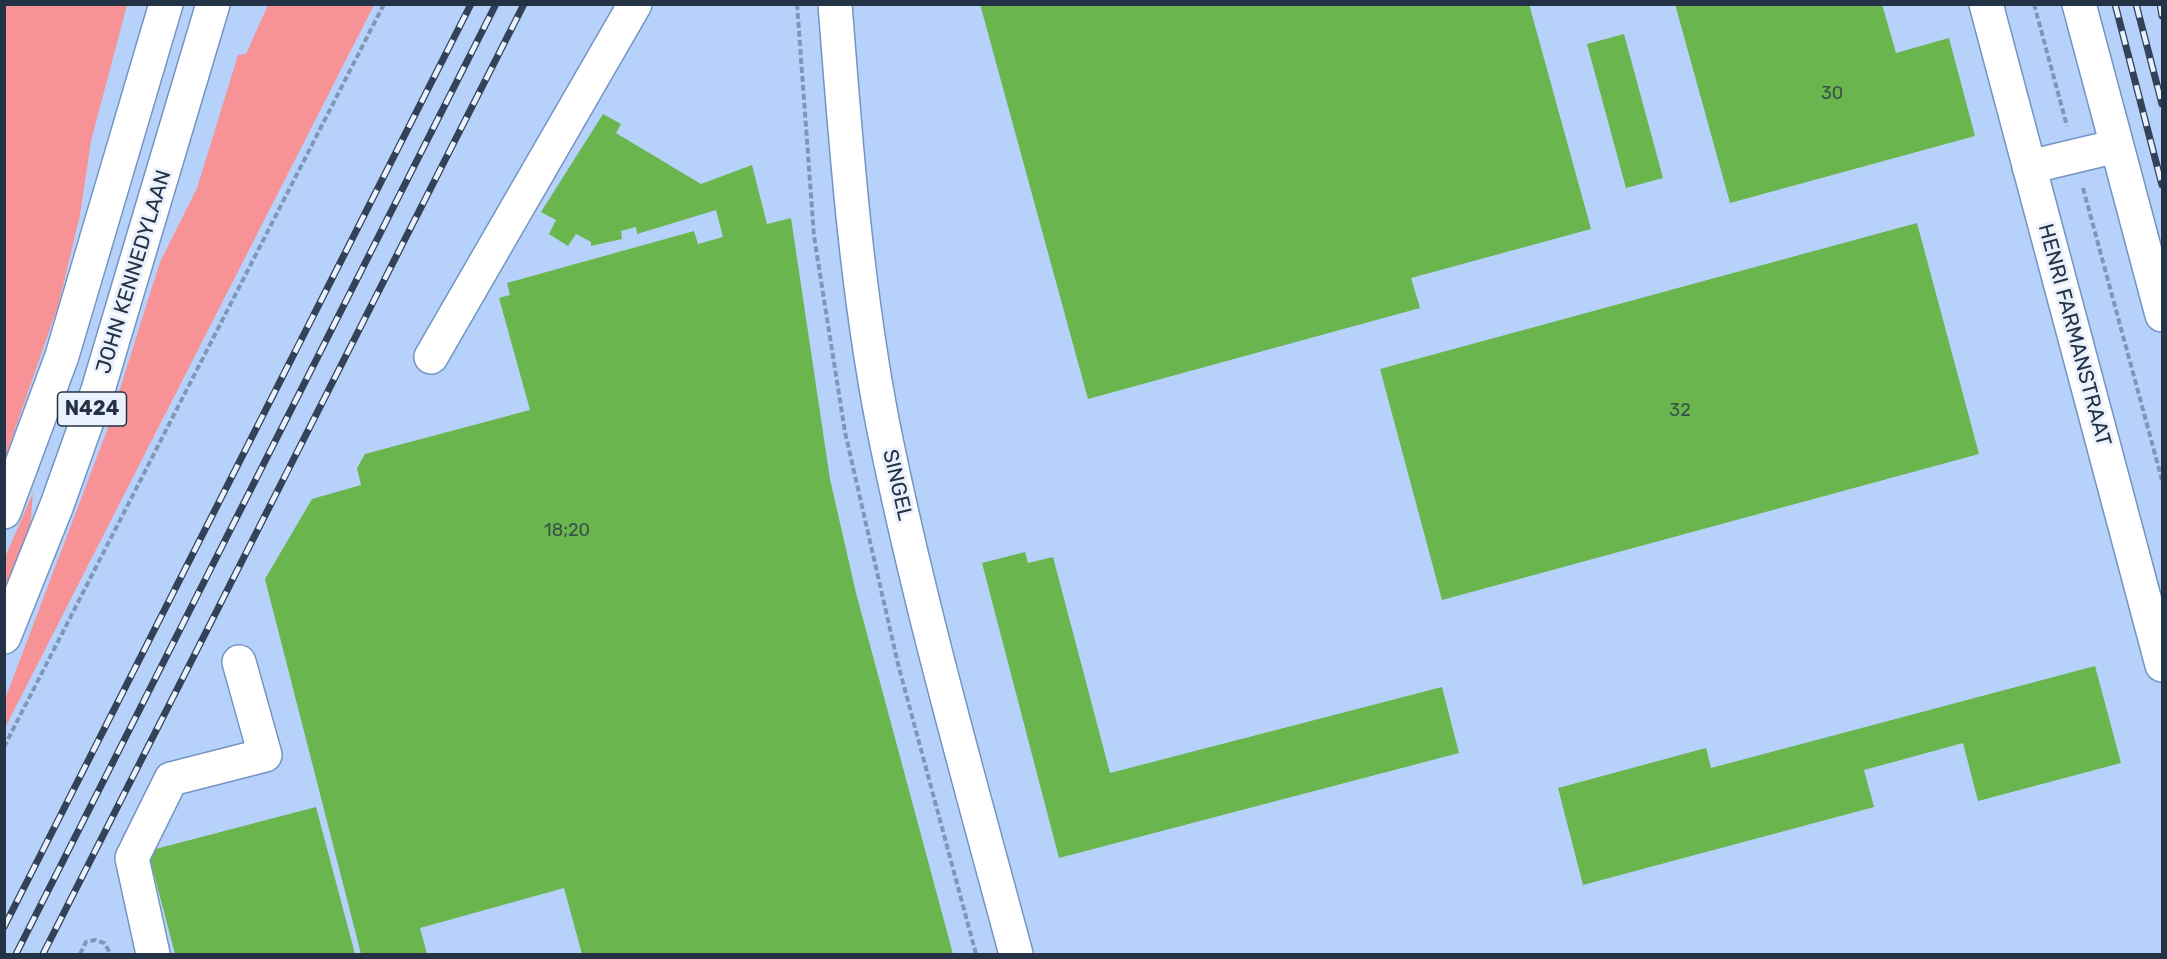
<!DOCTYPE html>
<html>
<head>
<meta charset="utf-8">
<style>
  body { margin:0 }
  #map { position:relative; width:2167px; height:959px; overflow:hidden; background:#b6d2fb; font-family:Rubik,sans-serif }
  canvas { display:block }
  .frame { position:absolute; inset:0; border:6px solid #243246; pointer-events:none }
</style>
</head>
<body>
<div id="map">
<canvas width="2167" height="959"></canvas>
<div class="frame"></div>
</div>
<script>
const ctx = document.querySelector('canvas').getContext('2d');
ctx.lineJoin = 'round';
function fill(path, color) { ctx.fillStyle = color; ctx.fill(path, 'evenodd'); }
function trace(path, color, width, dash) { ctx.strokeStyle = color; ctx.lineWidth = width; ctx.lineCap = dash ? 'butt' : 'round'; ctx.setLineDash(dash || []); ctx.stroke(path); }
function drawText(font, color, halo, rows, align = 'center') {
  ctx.font = font + ' Rubik,sans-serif'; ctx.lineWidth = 6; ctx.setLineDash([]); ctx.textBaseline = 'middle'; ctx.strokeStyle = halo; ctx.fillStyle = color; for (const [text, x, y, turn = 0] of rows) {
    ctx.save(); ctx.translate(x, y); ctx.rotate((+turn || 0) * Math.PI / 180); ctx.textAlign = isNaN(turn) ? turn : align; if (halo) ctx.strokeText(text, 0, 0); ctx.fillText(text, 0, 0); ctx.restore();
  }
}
const green = new Path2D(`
  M5,4l122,1 -36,136 -11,74 -21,88 -54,155z
  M268,5h106l-369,723v-29l101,-266 54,-171 37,-74 41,-133 8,-1z
  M33,493l-4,50 -24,58v-44z`);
const building = new Path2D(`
  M980,4h549l62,225 -180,49 9,30 -332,91z
  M1675,4h207l14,49 53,-15 26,98 -245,67z
  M1624,34l39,144 -37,10 -39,-144z
  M603,114l18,10 -5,9 85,51 51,-19 15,59 24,-6 39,261 26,114 97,361h-371l-18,-66 -144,40 7,26h-66l-96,-375 47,-80 49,-14 -4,-17 8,-14 165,-44 -31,-112 11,-3 -3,-12 187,-52 4,13 25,-7 -7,-27 -79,24 -1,-7 -15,4 1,8 -31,7v-4l-15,-8 -8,12 -19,-12 7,-14 -15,-8z
  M1917,223l62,231 -537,146 -62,-231z
  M1025,552l3,11 25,-6 57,216 332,-86 17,66 -400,105 -77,-295z
  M2095,666l26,97 -143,38 -15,-58 -99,27 10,37 -291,78 -25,-97 148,-40 5,20z
  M316,807l39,147h-180l-27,-103z`);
const path = new Path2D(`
  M797,4l17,232 31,196 53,232 78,290
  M2034,4l33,122
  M2083,188l79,292
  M4,747l380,-743
  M80,954l6,-12 9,-2 9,3 7,11`);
const minor = new Path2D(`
  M835,4c11,142 21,282 48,421 36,179 86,354 133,529
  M1986,4l176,661
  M2079,4l38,142
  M2029,167l88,-21 45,169
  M431,357l204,-353
  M153,954l-21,-96 39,-79 94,-24 -26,-93`);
const highway = new Path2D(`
  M4,512l58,-156 104,-352
  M4,637l53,-132 41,-115 115,-386`);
const rail = new Path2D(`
  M2115,4l47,181
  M2136,4l26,100
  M2160,4l2,12
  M4,927l467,-923
  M16,954l480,-950
  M43,954l481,-950`);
const numberNames = [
  ["30",1832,94],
  ["32",1680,411],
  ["18;20",567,531]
];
const shields = [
  [92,409,69]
];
const shieldNames = [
  ["N424",92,409]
];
const streetNames = [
  ["JOHN KENNEDYLAAN",134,272,-73],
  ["HENRI FARMANSTRAAT",2074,335,75],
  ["SINGEL",897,485,77]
];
fill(green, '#f79397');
fill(building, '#6ab54d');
trace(minor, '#7394c4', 36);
trace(highway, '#7394c4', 36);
trace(path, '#7f96b7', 4, [6, 3]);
trace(minor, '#fff', 33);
trace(highway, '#fff', 33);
trace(rail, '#334258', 7);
trace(rail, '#eaf1fc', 4.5, [14]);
drawText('18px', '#365348', null, numberNames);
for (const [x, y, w] of shields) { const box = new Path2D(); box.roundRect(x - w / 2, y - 17, w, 34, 4.5); ctx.fillStyle = '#eaf1fc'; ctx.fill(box); trace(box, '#243246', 1.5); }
drawText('bold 20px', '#243246', null, shieldNames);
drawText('21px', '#243246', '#eaf1fc', streetNames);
</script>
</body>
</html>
